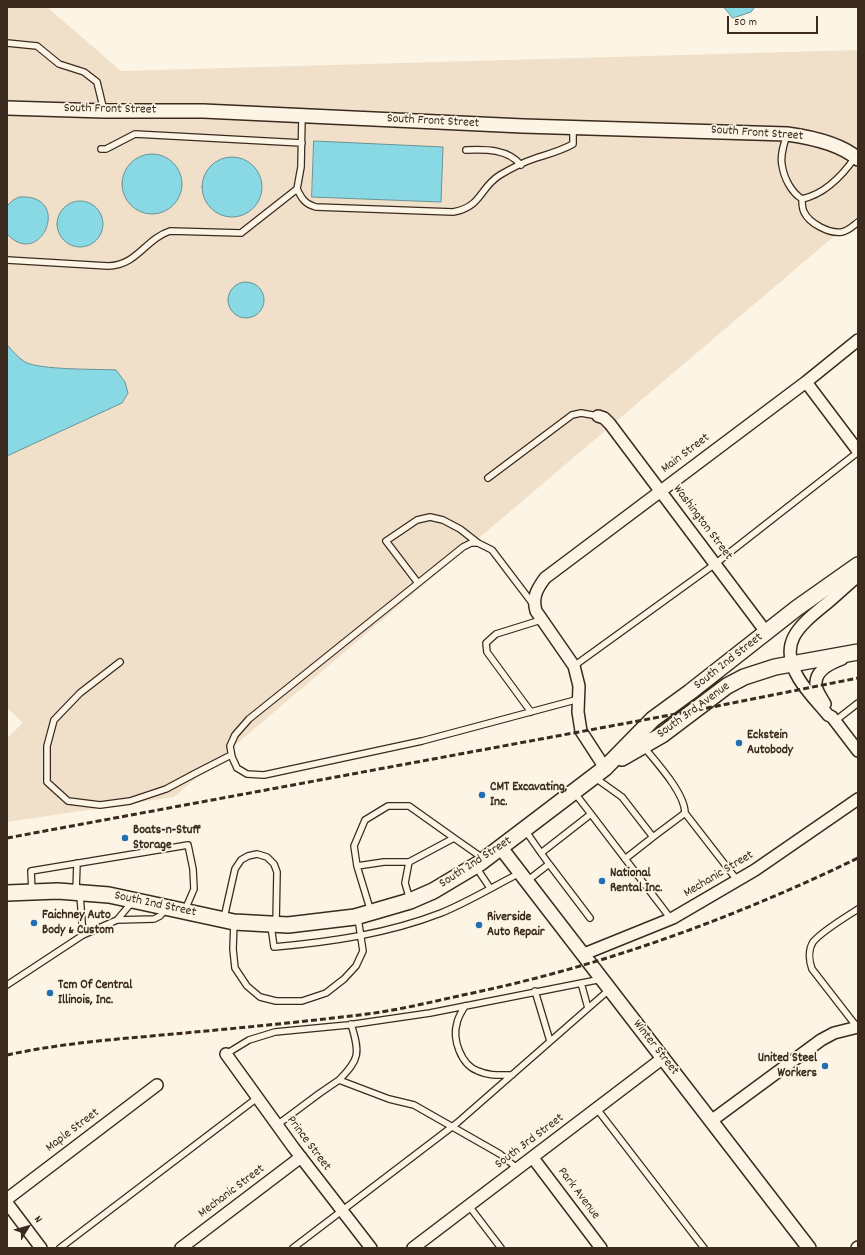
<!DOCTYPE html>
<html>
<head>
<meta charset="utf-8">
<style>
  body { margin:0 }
  #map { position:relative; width:865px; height:1255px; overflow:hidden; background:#fcf5e5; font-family:Dekko,sans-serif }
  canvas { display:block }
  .frame { position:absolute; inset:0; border:8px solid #3b2a1e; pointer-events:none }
  .north { position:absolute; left:8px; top:1207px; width:40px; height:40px; -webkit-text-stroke:3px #fcf5e5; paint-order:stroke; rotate:53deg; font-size:11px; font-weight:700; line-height:16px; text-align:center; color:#3b2a1e }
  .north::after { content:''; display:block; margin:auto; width:14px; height:18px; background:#3b2a1e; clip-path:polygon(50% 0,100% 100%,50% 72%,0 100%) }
  .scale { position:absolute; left:727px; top:16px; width:91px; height:18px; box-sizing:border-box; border:2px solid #3b2a1e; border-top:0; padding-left:5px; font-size:12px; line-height:14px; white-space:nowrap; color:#3b2a1e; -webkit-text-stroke:3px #fcf5e5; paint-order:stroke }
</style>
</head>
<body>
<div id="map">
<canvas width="865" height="1255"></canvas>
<div class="frame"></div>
<div class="north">N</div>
<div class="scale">50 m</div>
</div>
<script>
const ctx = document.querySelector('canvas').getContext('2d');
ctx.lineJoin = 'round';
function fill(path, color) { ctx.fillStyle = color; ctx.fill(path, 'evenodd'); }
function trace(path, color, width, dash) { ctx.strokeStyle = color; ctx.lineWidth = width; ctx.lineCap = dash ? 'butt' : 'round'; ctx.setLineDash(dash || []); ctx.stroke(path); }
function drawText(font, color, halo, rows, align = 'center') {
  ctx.font = font + ' Dekko,sans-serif'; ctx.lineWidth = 3.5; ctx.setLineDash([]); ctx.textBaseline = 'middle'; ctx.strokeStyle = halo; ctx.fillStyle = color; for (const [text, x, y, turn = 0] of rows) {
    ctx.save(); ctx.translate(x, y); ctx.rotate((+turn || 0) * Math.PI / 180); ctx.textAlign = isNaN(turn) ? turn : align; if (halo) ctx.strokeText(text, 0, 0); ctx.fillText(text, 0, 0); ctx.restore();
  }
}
const built = new Path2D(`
  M7,7h40l74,64 737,-21v166l-684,581 -167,25v-84l16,-15 -16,-15z`);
const water = new Path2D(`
  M724,7h31l-4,5 -18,6z
  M314,141l129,6 -2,55 -129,-5z
  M122 184a30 30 0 1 1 60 0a30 30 0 1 1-60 0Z
  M202 187a30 30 0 1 1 60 0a30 30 0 1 1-60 0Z
  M19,197c55,-4 22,74 -12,37v-28l5,-5z
  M57 224a23 23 0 1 1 46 0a23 23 0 1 1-46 0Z
  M228 300a18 18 0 1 1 36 0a18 18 0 1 1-36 0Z
  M7,345c6,6 11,13 18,17 14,8 72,7 91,8l9,12 3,11 -6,10 -115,53z`);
const service = new Path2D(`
  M7,43l30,3 22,18 25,8 13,10 7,29
  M787,134c-3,10 -7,21 -5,31 2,13 9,27 20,34 23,-5 41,-24 54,-43
  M101,149h5l29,-15 167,9
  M466,150c19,-1 42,-1 55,15
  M297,189c5,10 8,15 19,18l137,5c29,-5 26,-24 47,-37 10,-6 24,-13 36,-17 12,-4 25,-7 37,-14v-16
  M802,199c0,4 0,9 2,13 5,11 25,22 38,20 6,-1 11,-6 16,-10
  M7,260l101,6c30,-1 37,-27 62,-35l71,2 56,-44 4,-22 1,-51
  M488,478l84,-63 9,-2 17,3
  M478,543h-7l-8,4 -214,172 -14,16 -5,11 2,11 5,11 10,6 17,1 158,-34 157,-42
  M418,583l-32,-42 31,-21 13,-3 13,3 17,9 18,14 14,7 41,54
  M120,662l-40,31 -26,27 -7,26v36l21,19 32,4 30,-4 36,-12 28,-15 37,-19
  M574,666l141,-102 143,-112
  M531,712l-44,-60 -1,-9 10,-9 45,-14
  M835,721l23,-18
  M643,746c13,16 42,47 42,67l-32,24
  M594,777l28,20 31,40 -28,22
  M685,813l52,67
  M591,814l80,105
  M525,830l16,23
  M549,864l41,54
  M357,866l27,-4h25
  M476,867l14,21
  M527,881l22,-17 -8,-11 50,-39 -17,-22
  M76,891l1,-28
  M32,892l-1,-21 157,-26 5,24 1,20 -9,21
  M410,900l-5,-17 4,-21 45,-24 30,21
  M371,912l-14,-46 -3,-20 11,-26 23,-14h21l45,32
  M224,918l11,-49 6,-9 7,-4 9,-2 10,3 7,7 3,8 -1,52
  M117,920l37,-1 6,-3 6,-7
  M234,922l-1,27 2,19 12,18 13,11 16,4h26l24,-8 18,-14 12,-13 7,-15 -5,-33
  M271,926l3,21c56,-5 113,-13 167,-34 27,-11 53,-27 79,-40
  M83,935l34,-15 16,-19
  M581,983l7,25
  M7,985l76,-50 -3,-40
  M535,991l15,50
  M465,1006c-3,5 -7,11 -8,17 -5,16 4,42 21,48 11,5 22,4 34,4
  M857,1027l-45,-58c-3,-8 -4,-19 1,-27 9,-11 33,-25 45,-33
  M226,1054l23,-14 26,-8 73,-7 82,-12 172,-34
  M339,1080c21,-21 21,-27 12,-56
  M597,1109l107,139
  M277,1125l43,-32 19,-13 50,19 25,6 86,49 18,15
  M469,1206l32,42
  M60,1248l197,-150
  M293,1248l164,-125 153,-134`);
const minor = new Path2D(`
  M806,382l52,69
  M598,416l6,2 6,6 156,208
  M858,576c-11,9 -21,19 -32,28 -27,22 -49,39 -27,75 8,13 19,24 29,36l4,2 26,34
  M825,704c-3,-6 -9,-13 -9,-20 -1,-14 15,-21 26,-25
  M605,768l-24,-37 -3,-19 1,-26 -5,-20 -38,-55c-4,-14 1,-22 9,-33l261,-196 52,-42
  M584,954l89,-36 82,-48 103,-71
  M226,1054l67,93 78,101
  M711,1121l110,-81 13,-7 24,-6
  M533,1158l68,90
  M7,1199l150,-114
  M7,1203l34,45
  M181,1248l120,-91
  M413,1248l250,-190
  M857,1248l1,-1`);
const tertiary = new Path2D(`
  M7,108l97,3h99l320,15 264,8c22,3 54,10 71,25
  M501,848l308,400`);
const secondary = new Path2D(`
  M622,758l40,-23 65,-49 17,-9 31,-10 83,-15
  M7,893l51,-2 51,4 125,27 54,3 67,-8 55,-16 23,-10 47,-28 125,-95 48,-49 37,-27 107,-84 61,-43`);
const rail = new Path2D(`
  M7,838l685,-127 166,-33
  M7,1055c55,-12 111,-16 167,-21 64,-6 129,-12 193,-20 32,-4 64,-12 96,-19 137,-28 269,-76 395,-137`);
const markers = [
  [739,743,4,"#1f6fb2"],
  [482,795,4,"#1f6fb2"],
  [125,838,4,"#1f6fb2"],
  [602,881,4,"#1f6fb2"],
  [34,923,4,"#1f6fb2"],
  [479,925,4,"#1f6fb2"],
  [50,993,4,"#1f6fb2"],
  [825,1066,4,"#1f6fb2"]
];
const streetNames = [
  ["South Front Street",110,110,1],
  ["South Front Street",433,122,3],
  ["South Front Street",757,134,4],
  ["Main Street",686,454,-37],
  ["Washington Street",702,523,53],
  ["South 2nd Street",729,662,-38],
  ["South 3rd Avenue",694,711,-36],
  ["South 2nd Street",476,863,-33],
  ["Mechanic Street",719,875,-31],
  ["South 2nd Street",155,905,12],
  ["Winter Street",655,1048,52],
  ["Maple Street",73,1131,-37],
  ["South 3rd Street",530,1142,-37],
  ["Prince Street",308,1144,53],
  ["Mechanic Street",232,1192,-37],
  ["Park Avenue",578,1194,53]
];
const poiNames = [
  ["Eckstein",747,736],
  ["Autobody",747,751],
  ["CMT Excavating,",490,788],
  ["Inc.",490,803],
  ["Boats-n-Stuff",133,831],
  ["Storage",133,846],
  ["National",610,874],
  ["Rental Inc.",610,889],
  ["Faichney Auto",42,916],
  ["Body & Custom",42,931],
  ["Riverside",487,918],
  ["Auto Repair",487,933],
  ["Tcm Of Central",58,986],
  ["Illinois, Inc.",58,1001],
  ["United Steel",817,1059,"right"],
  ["Workers",817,1074,"right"]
];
fill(built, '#f1e0c9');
fill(water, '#89d9e5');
trace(water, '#6a9395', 1);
trace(service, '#3b2a1e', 8);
trace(minor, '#3b2a1e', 14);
trace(tertiary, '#3b2a1e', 16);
trace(secondary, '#3b2a1e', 18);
trace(service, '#fcf5e5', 5.5);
trace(minor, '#fcf5e5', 11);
trace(tertiary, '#fcf5e5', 13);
trace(secondary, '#fcf5e5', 15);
trace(rail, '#3b2a1e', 3, [6, 3]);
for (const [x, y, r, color] of markers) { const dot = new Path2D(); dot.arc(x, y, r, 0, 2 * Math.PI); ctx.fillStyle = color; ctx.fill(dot); trace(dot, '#fcf5e5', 1.5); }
drawText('13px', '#3b2a1e', '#fcf5e5', streetNames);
drawText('bold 13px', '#3b2a1e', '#fcf5e5', poiNames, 'left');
</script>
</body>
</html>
